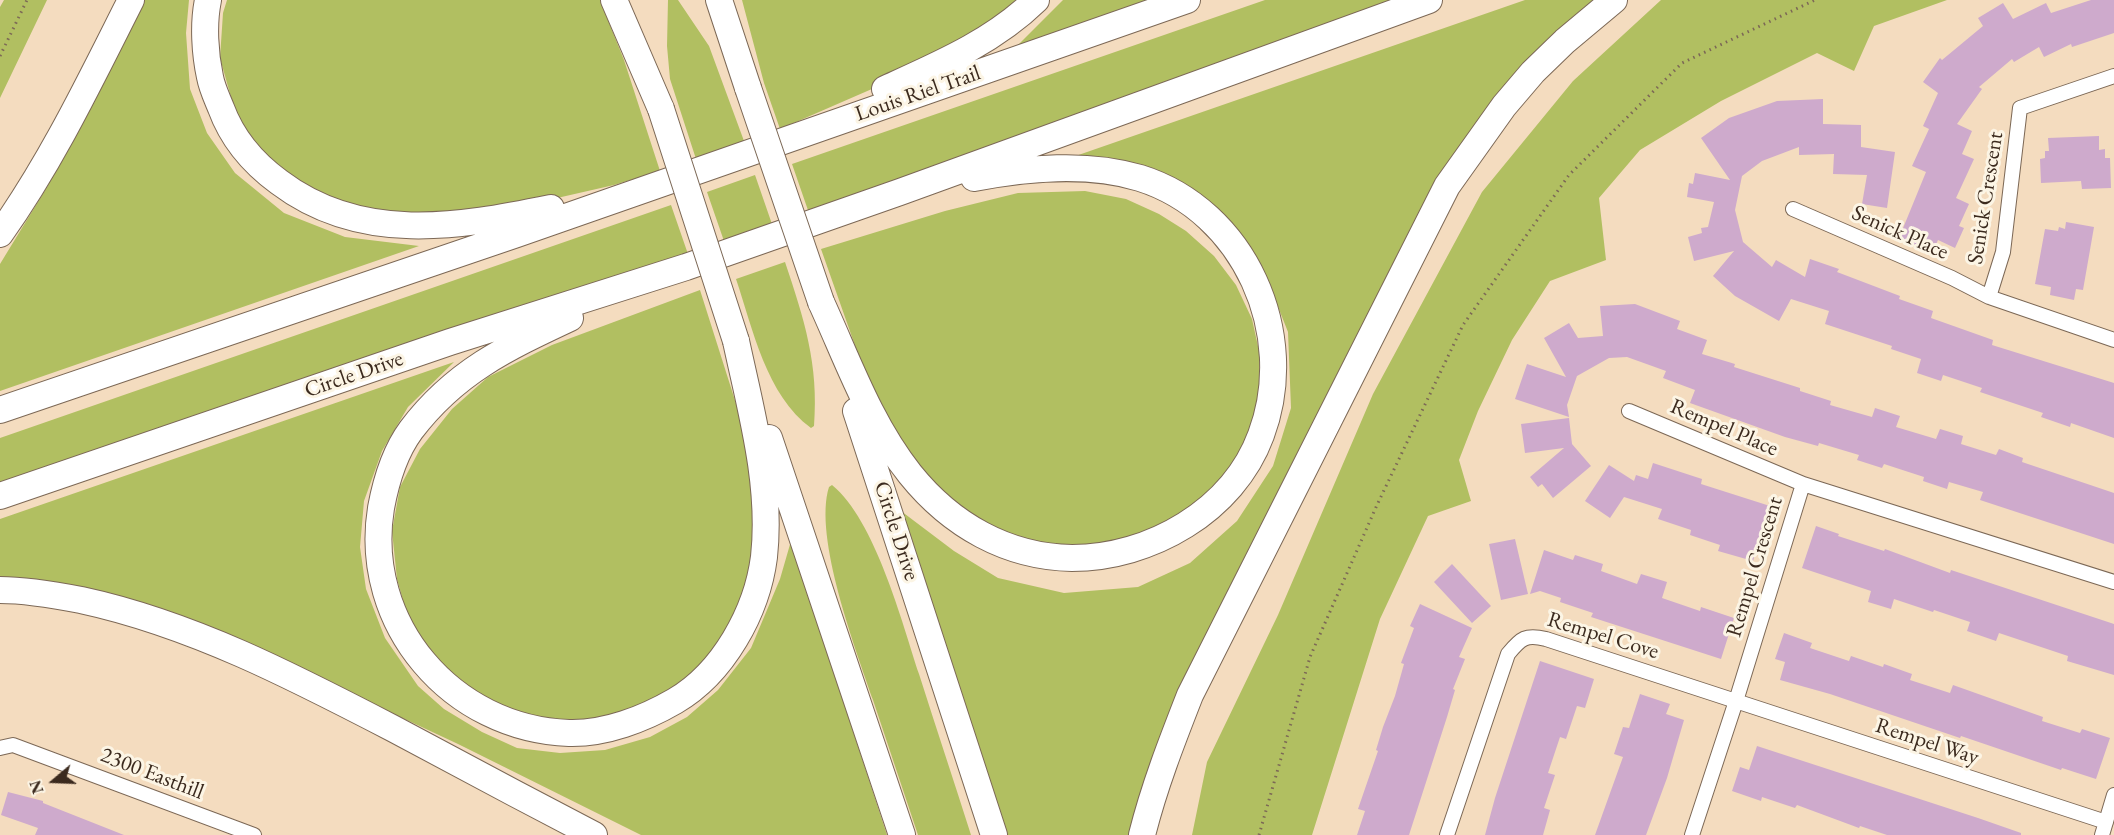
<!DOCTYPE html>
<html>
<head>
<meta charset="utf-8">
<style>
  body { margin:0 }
  #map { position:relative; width:2114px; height:835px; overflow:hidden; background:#f4dcbf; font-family:"EB Garamond",serif }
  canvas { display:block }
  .north { position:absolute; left:24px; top:751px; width:60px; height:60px; -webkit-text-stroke:4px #fcf5e5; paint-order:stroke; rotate:251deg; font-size:16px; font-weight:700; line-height:24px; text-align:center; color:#3b2a1e }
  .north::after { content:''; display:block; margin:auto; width:21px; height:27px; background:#3b2a1e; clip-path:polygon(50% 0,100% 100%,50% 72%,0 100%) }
</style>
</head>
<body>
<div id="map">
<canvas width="2114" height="835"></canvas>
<div class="north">N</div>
</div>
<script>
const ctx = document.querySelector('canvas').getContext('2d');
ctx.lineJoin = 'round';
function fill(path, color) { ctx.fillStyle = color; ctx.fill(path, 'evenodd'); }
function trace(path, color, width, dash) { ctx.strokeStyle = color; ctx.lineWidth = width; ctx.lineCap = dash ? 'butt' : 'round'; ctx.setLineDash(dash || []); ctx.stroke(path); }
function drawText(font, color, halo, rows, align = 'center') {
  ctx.font = font + ' "EB Garamond",serif'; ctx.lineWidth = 6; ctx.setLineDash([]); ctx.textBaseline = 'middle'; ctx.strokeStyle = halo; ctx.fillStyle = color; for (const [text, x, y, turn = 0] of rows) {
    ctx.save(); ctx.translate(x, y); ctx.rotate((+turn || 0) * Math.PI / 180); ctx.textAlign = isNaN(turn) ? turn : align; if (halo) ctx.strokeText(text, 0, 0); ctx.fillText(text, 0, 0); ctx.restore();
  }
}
const green = new Path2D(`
  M4,0h43l-47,98v-91z
  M143,0h46l-3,33 4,56 17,44 28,40 49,40 61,24 74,9 -419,145v-127l47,-77z
  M227,0h373l24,60 36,111 -46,14 -70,16 -136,17 -63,-14 -45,-20 -45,-39 -21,-37 -14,-50 3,-45z
  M668,0h10l31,46 35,95 -48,18 -26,-80 -3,-33z
  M742,0h277l-69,55 -170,74 -16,-46z
  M1063,0h103l-158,55z
  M1265,0h159l-614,216 -18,-52z
  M1525,0h84l-117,112 -362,723h-124l-105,-324 53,40 44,27 66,15 74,-6 52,-24 47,-42 36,-55 18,-58 -3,-76 -25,-63 -41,-51 -158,-58z
  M1661,0h286l-73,26 -20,45 -37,-18 -96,48 -81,49 -41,48 7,62 -56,21 -38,59 -34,71 -19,49 12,41 -43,15 -48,103 -68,216h-120l15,-73 71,-147 95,-221 109,-202 91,-111z
  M755,175l18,52 -48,17 -18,-52z
  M1085,191l41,8 33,15 27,17 28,25 22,29 16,34 7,32 1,46 -6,34 -35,61 -97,58 -115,-7 -78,-52 -58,-100 -50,-142 124,-38 73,-18z
  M671,205l18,52 -689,233v-52z
  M785,262c19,57 34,102 29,164l-3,2c-45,-33 -58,-99 -75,-149z
  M700,290l52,164 2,114 -33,79 -47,48 -73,29 -64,-3 -70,-28 -41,-44 -20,-38 -9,-32 -5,-48 8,-44 20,-38 32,-40 36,-32 64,-32z
  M454,362l-46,45 -26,44 -18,50 -4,46 6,42 19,49 33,48 26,23 38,23 35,16 43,5 45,-3 45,-13 37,-20 31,-27 33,-42 29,-69 11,-38 96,294h-246l-183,-91 -263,-123 -195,-42v-60z
  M832,485c43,35 70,137 87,189 17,54 35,107 52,161h-53c-15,-45 -30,-90 -45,-135 -17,-50 -60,-163 -44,-213z`);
const building = new Path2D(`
  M2091,0h23v33l-42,14 -1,-3 -27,13 -5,-10 -25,15 -2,-3 -33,28 3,2 -25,35 15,7 -10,23 12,5 -18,39 13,6 -10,22 5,2 -9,20 -17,-8 -6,13 -33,-15 27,-66 -14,-6 17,-37 -6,-3 15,-33 -15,-11 17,-24 2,2 41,-34 -5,-8 25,-15 10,16 33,-16 5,10z
  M1823,99v25l38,1v22l34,5 -8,56 -25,-4 5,-29 -34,-1 1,-20 -35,1v-8l-37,14 -20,15 -7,34 8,32 29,25 4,-7 29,17 5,-18 29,10 -2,3 63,24 -1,3 34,12 -2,7 62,22 -1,5 122,38v55l-43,-15 -1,4 -29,-10 2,-4 -63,-21 2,-4 -39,-13 -2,6 -24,-8 4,-14 -30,-10 1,-3 -67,-22 4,-13 -38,-12 -12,22 -44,-25 -22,-20 21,-25 -40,10 -6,-24 14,-4 -1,-5 7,-1 6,-25 -27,-5 2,-14 4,1 2,-11 35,7 -29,-42 28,-20 48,-17z
  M2099,136v14l6,-1v9h5l1,30 -29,1 -1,-8 -40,2 -1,-24 5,-1v-7h4l-1,-13z
  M2066,222l28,5 -11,63 -7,-1 -2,11 -24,-5 1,-8 -16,-3 10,-55 13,2 1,-4 6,2z
  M1635,304l45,17 -3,8 30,11 -5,14 33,10 -1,3 66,21v3l31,10 -1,4 42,12 3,-9 25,8 -4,11 40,12 4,-10 23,7 -2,8 35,11 3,-6 24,9 -1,4 92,31v51l-134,-44 3,-8 -34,-10 -2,7 -24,-8 1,-4 -40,-13 -2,4 -25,-8 2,-5 -40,-12 -1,3 -33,-9 -95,-34 5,-13 -32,-12 3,-7 -39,-14 -18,1 -32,18 -10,29 2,12 -54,-18 12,-35 39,13 -22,-39 25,-15 9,15 25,-2 -3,-30z
  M1569,418l3,26 19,22 -38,32 -11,-14 -4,3 -8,-10 34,-29 -39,5 -4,-29z
  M1653,463l49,16 -1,5 69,22 -17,55 -35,-10 2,-6 -30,-10 1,-5 -33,-11 4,-10 -38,-12 -14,21 -25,-17 24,-36 25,16 2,-6 12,4z
  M1816,526l23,8 -1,2 46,15 1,-2 65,24 1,-3 163,54v51l-47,-14 1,-5 -69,-23 -3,8 -29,-10 3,-9 -36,-12 -1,2 -39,-13 -3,10 -23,-7 3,-11 -69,-23z
  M1515,539l13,55 -27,6 -12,-56z
  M1544,550l29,10 2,-5 28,9 -2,7 36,13 4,-10 26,8 -5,16 38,13 1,-4 33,11 -13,41 -130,-42 2,-4 -33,-11 1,-4 -21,-7 -10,3z
  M1452,564l39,42 -19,17 -38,-41z
  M1420,604l52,24 -13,29 6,2 -12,30 2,1 -8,27 -38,118h-52l8,-24 -7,-2 20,-58 -2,-1 7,-23 12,-31 9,-32 -3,-1 13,-35 -4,-2z
  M1784,633l28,10 -2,5 39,13 2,-5 32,11 1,-3 28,10 -2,6 40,13 3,-8 90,32 -1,4 38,12 2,-4 28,9 -14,41 -34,-11 -1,2 -100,-34 -1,2 -130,-44 -50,-14 5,-18 -10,-3z
  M1540,661l54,18 -9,29 -8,-2 -11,33 -6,-2 -12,36 7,2 -11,33 6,2 -7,25h-58l10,-37z
  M1640,694l30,10 -4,10 18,6 -17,58 -21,57h-51l28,-78 -9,-3 9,-27 6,1z
  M1757,746l221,72 43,15v2h-134l-27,-9 -1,2 -62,-23 -2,3 -33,-11 -1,4 -29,-10 8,-24 9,3z
  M8,792l35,9v2l81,32h-89l3,-7 -37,-13z`);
const path = new Path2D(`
  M0,56l27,-56
  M1259,835l51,-178 67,-152 86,-180 106,-150 113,-112 133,-63`);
const street = new Path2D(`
  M2114,76l-94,32 -17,144 -14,45 125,43
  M1793,209l159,69 37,19
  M1629,411l174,73
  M0,748l13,-3 241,90
  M1447,835l61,-181c13,-16 18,-20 38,-15l560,183
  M1692,835l44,-134 67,-217 311,98
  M2102,835l12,-40`);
const highway = new Path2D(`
  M208,0c-5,24 -3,54 2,77 2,11 7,21 11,31 11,30 32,55 58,74 82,62 179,45 272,26
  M614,0l47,109
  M719,0l29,88
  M885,89c53,-24 108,-47 151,-89
  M0,234c52,-73 91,-155 131,-234
  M821,302c27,59 49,122 89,172 41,51 97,83 162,84 78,0 161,-47 189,-123 38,-101 -16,-224 -121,-257 -53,-16 -113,-10 -166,0
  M570,318c-64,30 -115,54 -159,112 -17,23 -25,51 -30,78 -19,116 71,221 188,225 36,1 75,-14 106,-32 48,-28 82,-89 89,-144 8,-72 -13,-146 -28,-216
  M0,410l517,-176 670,-234
  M856,411l138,424
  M769,438l133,397
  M0,496l450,-154 236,-75 214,-75 529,-192
  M0,590c27,0 55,5 81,10 111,24 213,77 313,129 67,36 133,71 200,106
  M1142,835c12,-48 30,-94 48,-140l257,-509 57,-80 29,-34 32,-31 49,-41`);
const highwayBridge = new Path2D(`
  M748,88l73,214
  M661,109l75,232`);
const streetNames = [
  ["Louis Riel Trail",918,94,-19],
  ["Senick Crescent",1986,198,-81],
  ["Senick Place",1900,233,24],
  ["Circle Drive",354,375,-19],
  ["Rempel Place",1724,428,23],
  ["Circle Drive",896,531,72],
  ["Rempel Crescent",1755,567,-73],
  ["Rempel Cove",1603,636,17],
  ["Rempel Way",1927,742,18],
  ["2300 Easthill",152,774,21]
];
fill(green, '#b1bf61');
fill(building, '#ceaacc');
trace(street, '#7c6856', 16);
trace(highway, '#7c6856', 28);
trace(path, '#7c6856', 3, [1.5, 4.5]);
trace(street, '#fff', 14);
trace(highway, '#fff', 26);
trace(highwayBridge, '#7c6856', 28, []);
trace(highwayBridge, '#fff', 26);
drawText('22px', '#3b2a1e', '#fcf5e5', streetNames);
</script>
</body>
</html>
